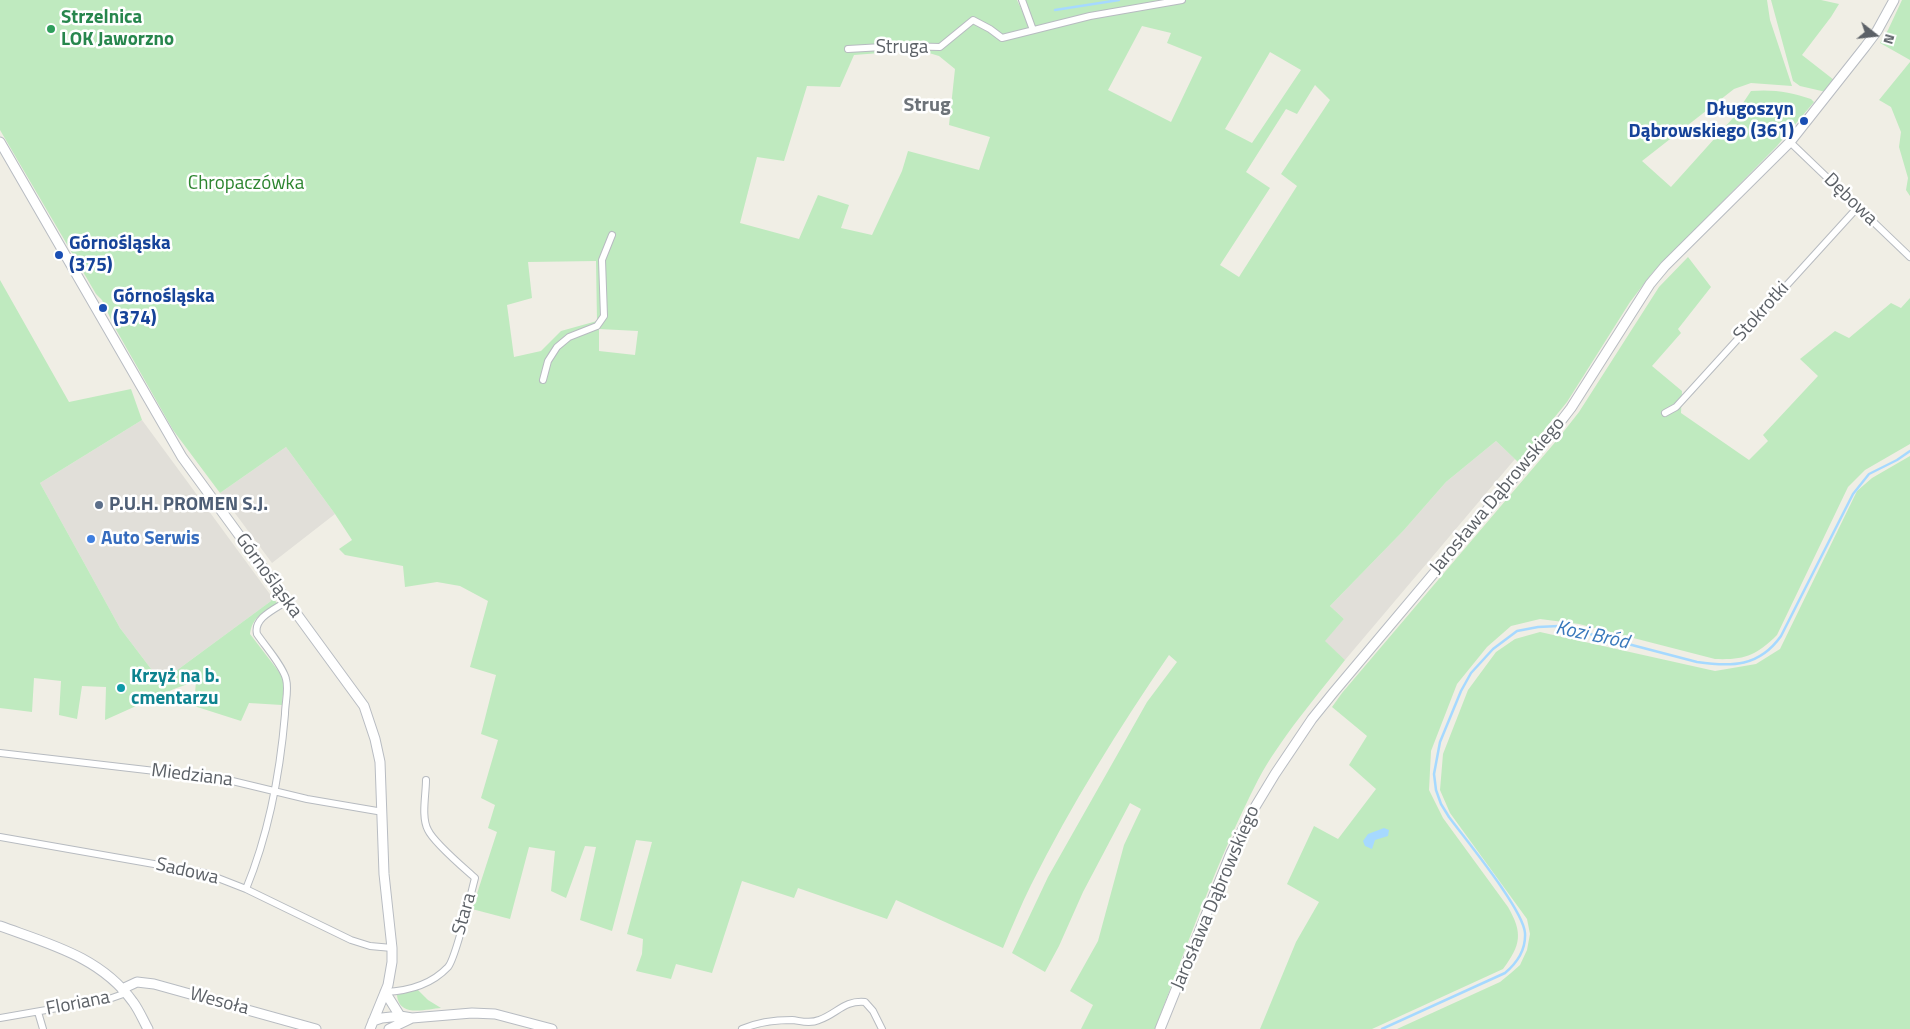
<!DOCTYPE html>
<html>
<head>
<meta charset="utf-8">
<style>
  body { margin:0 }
  #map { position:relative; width:1910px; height:1029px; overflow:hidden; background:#f0eee5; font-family:"Titillium Web",sans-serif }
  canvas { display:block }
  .north { position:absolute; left:1850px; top:10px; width:50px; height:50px; -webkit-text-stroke:4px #fff; paint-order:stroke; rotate:106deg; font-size:14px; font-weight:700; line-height:20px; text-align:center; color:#5c6167 }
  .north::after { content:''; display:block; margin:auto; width:18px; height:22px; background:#5c6167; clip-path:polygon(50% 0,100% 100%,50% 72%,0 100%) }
</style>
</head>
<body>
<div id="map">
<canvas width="1910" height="1029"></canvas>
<div class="north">N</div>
</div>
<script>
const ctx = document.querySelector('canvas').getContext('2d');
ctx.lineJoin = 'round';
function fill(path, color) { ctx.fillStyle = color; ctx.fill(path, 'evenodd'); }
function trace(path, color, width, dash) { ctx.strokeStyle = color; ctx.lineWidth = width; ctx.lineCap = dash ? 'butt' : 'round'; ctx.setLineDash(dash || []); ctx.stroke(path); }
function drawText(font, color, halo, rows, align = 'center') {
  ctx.font = font + ' "Titillium Web",sans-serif'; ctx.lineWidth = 5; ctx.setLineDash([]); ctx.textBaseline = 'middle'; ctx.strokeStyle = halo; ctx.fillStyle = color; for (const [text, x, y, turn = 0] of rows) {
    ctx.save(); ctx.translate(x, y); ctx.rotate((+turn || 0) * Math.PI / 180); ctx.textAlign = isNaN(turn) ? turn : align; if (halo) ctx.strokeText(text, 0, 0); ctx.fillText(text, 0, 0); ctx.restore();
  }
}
const industrial = new Path2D(`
  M142,420l130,177 -1,4 -110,81 -41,-54 -80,-145z
  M1496,441l19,18 -170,201 -21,-19 20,-22 -14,-13 74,-76 42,-48z
  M286,447l49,67 -63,49 -52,-70z`);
const green = new Path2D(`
  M0,0h1017l9,19 -2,-19h743l3,20 22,66 -41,-3 -17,6 -92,72 29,26 62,-69 18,-27c21,-2 41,1 60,8l3,3 -37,44 -124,126 -23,30 -63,100 -49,60 -22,-21 -50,41 -42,48 -74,76 14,13 -19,22 20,19c-29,37 -65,79 -87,120 -41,80 -71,166 -103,249h-74l12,-24 -23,-14 28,-50 26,-96 17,-36 -11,-6 -47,89 -24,54 -14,26 -33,-19 36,-76 77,-136 22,-39 30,-40 -8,-7c-50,73 -98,150 -138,230 -10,20 -19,42 -28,63l-107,-48 -9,19 -89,-31 -4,10 -52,-17 -30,92 -36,-9 -5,15 -35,-8 6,-17 1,-15 -16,-5 25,-92 -16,-2 -24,91 -32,-11 16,-73 -11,-1 -19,52 -15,-7 4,-40 -26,-4 -19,72 -38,-10 25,-77 -9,-4 7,-23 -14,-7 17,-58 -17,-6 15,-59 -26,-8 18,-66 -28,-15 -23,-4 -32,5 -2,-21 -58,-11 -6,-6 13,-9 -17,-26 -49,-67 -66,46 -47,-63 -59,-104 -12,-26 -6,-6 -96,-164zM1142,26l29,7 -4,10 35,14 -31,65 -63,-32zM919,50l20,6 16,13 -6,56 41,12 -11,33 -71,-19 -6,20 -30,64 -31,-7 8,-23 -31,-10 -19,44 -59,-16 17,-66 27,4 23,-75 33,1 14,-32zM1270,52l31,18 -49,73 -27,-14zM1315,85l15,15 -49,74 16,12 -58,91 -19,-12 50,-77 -24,-16 40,-63 11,5zM596,261l1,60 -36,10 -20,20 -27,6 -7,-52 25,-7 -4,-36zM599,329l39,2 -3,24 -36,-4z
  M1771,0h50l18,4 -8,13 -29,38 32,25 -8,12 -26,-6 -7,-5z
  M1902,0h8v60l-30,-17 8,-13z
  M1910,62v134l-4,-6 2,-12 -9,-31 2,-15 -10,-25 -12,-7z
  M1688,257l23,30 -33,42 3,4 -29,33 30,25 -1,22 68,47 19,-19 -5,-6 55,-59 -18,-17 35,-28 14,7 42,-35 10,5 9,-10v146l-45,26 -17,17 -71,148c-21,21 -33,25 -62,24l-136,-35 -39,-5 -29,7 -24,21 -30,37 -26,67 -2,39 14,28 65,89c15,26 13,38 -5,62l-131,60h-112l36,-87 23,-40 -32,-18 27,-58 24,13 38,-50 -27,-24 18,-29 -35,-29 10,-14 215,-253 22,-28 80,-125z
  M0,280l69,122 62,-13 11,31 -102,63 80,145 41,54 110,-81 1,-4 5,6c-13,9 -25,14 -27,31l33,43 1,7 -2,21 -33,-2 -8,18 -47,-15 2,-25 -22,8 -69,31 1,-33 -24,-1 -5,33 -18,-4 2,-34 -27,-3 -2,34 -32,-4z
  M1910,456v573h-513l103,-47 11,-9 9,-8 7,-15 3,-16 -3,-15 -77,-106 -10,-23 3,-36 25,-64 28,-38 19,-13 25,-7 175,39 41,-7 24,-15 77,-158 15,-13z
  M417,989l11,11 13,8c-15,1 -42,10 -44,-13z`);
const water = new Path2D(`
  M1384,828l5,2 -1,6 -13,4 -3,9 -7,-3 -2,-5 5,-7z`);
const stream = new Path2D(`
  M1055,10l64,-10
  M1382,1029l123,-56c12,-10 21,-23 20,-40 -2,-24 -59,-93 -76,-116l-8,-13 -5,-14 -2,-16 6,-32 21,-51 10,-18 22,-24 24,-18 21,-4 21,-1 138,36c35,5 62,5 84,-26l72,-142 16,-20 28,-14 13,-9`);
const street = new Path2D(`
  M1022,0l11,30
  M848,49l52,-3 40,1 33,-27 17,9 12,9 88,-22 92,-16
  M1790,142l120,115
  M543,380l5,-19 9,-14 12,-10 28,-11 7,-10 -2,-56 10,-25
  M1665,413l11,-6 181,-199
  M0,753l224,26 83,20 76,13
  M0,837l205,36 41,16 105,51 19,6 22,2
  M246,889c23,-56 34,-115 39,-175 0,-11 4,-24 1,-35 -3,-13 -21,-33 -29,-45 -4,-16 18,-25 30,-33
  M385,992c23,-1 47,-8 63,-25 8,-9 23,-74 27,-89 -11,-10 -41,-35 -47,-48 -7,-13 -2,-35 -2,-50
  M38,1012l5,17
  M0,1018l109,-19 17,-6
  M742,1029c16,-7 32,-9 50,-9 9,1 18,4 27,0 18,-6 25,-20 46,-18l8,9 9,18`);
const secondary = new Path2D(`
  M0,142l182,315 182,249 11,33 5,23 4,112 8,74v14l-4,23 -18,44
  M0,926c49,18 101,31 133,76 6,8 10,18 15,27
  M122,989l15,-7 17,2 162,45
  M385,992l15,24
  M373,1021l9,-3 18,-2 12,2 60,-5 23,1 57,15
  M389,1029l23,-11
  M1160,1029l71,-176 18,-36 26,-43 37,-55 21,-26 218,-259 20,-26 79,-124 15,-18 125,-124 75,-95 12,-16 17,-31`);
const markers = [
  [51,29,5,"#2e9e5b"],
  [1804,121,5,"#1a4fb4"],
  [59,255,5,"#1a4fb4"],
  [103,308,5,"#1a4fb4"],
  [99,505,5,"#5c6f8a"],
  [91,539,5,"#3f7fe0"],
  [121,688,5,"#0f9aa8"]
];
const leisureNames = [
  ["Strzelnica",61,18],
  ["LOK Jaworzno",61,40]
];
const streetNames = [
  ["Struga",902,48],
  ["Dębowa",1850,200,44],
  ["Stokrotki",1762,312,-48],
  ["Jarosława Dąbrowskiego",1498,496,-50],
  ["Górnośląska",268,576,54],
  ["Miedziana",192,776,7],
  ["Sadowa",187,872,13],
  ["Jarosława Dąbrowskiego",1216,898,-67],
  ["Stara",465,914,-74],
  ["Wesoła",219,1002,15],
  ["Floriana",78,1004,-11]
];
const transitNames = [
  ["Długoszyn",1794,110,"right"],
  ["Dąbrowskiego (361)",1794,132,"right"],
  ["Górnośląska",69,244],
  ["(375)",69,266],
  ["Górnośląska",113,297],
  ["(374)",113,319]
];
const parkNames = [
  ["Chropaczówka",246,184]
];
const serviceNames = [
  ["P.U.H. PROMEN S.J.",109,505]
];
const shopNames = [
  ["Auto Serwis",101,539]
];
const cultureNames = [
  ["Krzyż na b.",131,677],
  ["cmentarzu",131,699]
];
const neighbourhoodNames = [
  ["Strug",927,106]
];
const waterNames = [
  ["Kozi Bród",1592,636,12]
];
fill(industrial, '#e1dfd9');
fill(green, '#bfeabf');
fill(water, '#a6d9ff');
trace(stream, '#a6d9ff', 2.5);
trace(street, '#b7bbc0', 8);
trace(secondary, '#b8bcc2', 11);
trace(street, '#fff', 6);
trace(secondary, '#fff', 9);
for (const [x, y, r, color] of markers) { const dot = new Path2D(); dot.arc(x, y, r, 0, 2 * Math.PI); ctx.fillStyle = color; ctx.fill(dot); trace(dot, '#fff', 2); }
drawText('bold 19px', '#27864d', '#fff', leisureNames, 'left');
drawText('19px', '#5c6167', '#fff', streetNames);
drawText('bold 19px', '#164399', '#fff', transitNames, 'left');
drawText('19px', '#2d8530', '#fff', parkNames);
drawText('bold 19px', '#4e5e75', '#fff', serviceNames, 'left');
drawText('bold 19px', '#366cbe', '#fff', shopNames, 'left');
drawText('bold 19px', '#0d838f', '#fff', cultureNames, 'left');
drawText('bold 20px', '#6d7379', '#fff', neighbourhoodNames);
drawText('italic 20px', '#3978bb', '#fff', waterNames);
</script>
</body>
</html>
